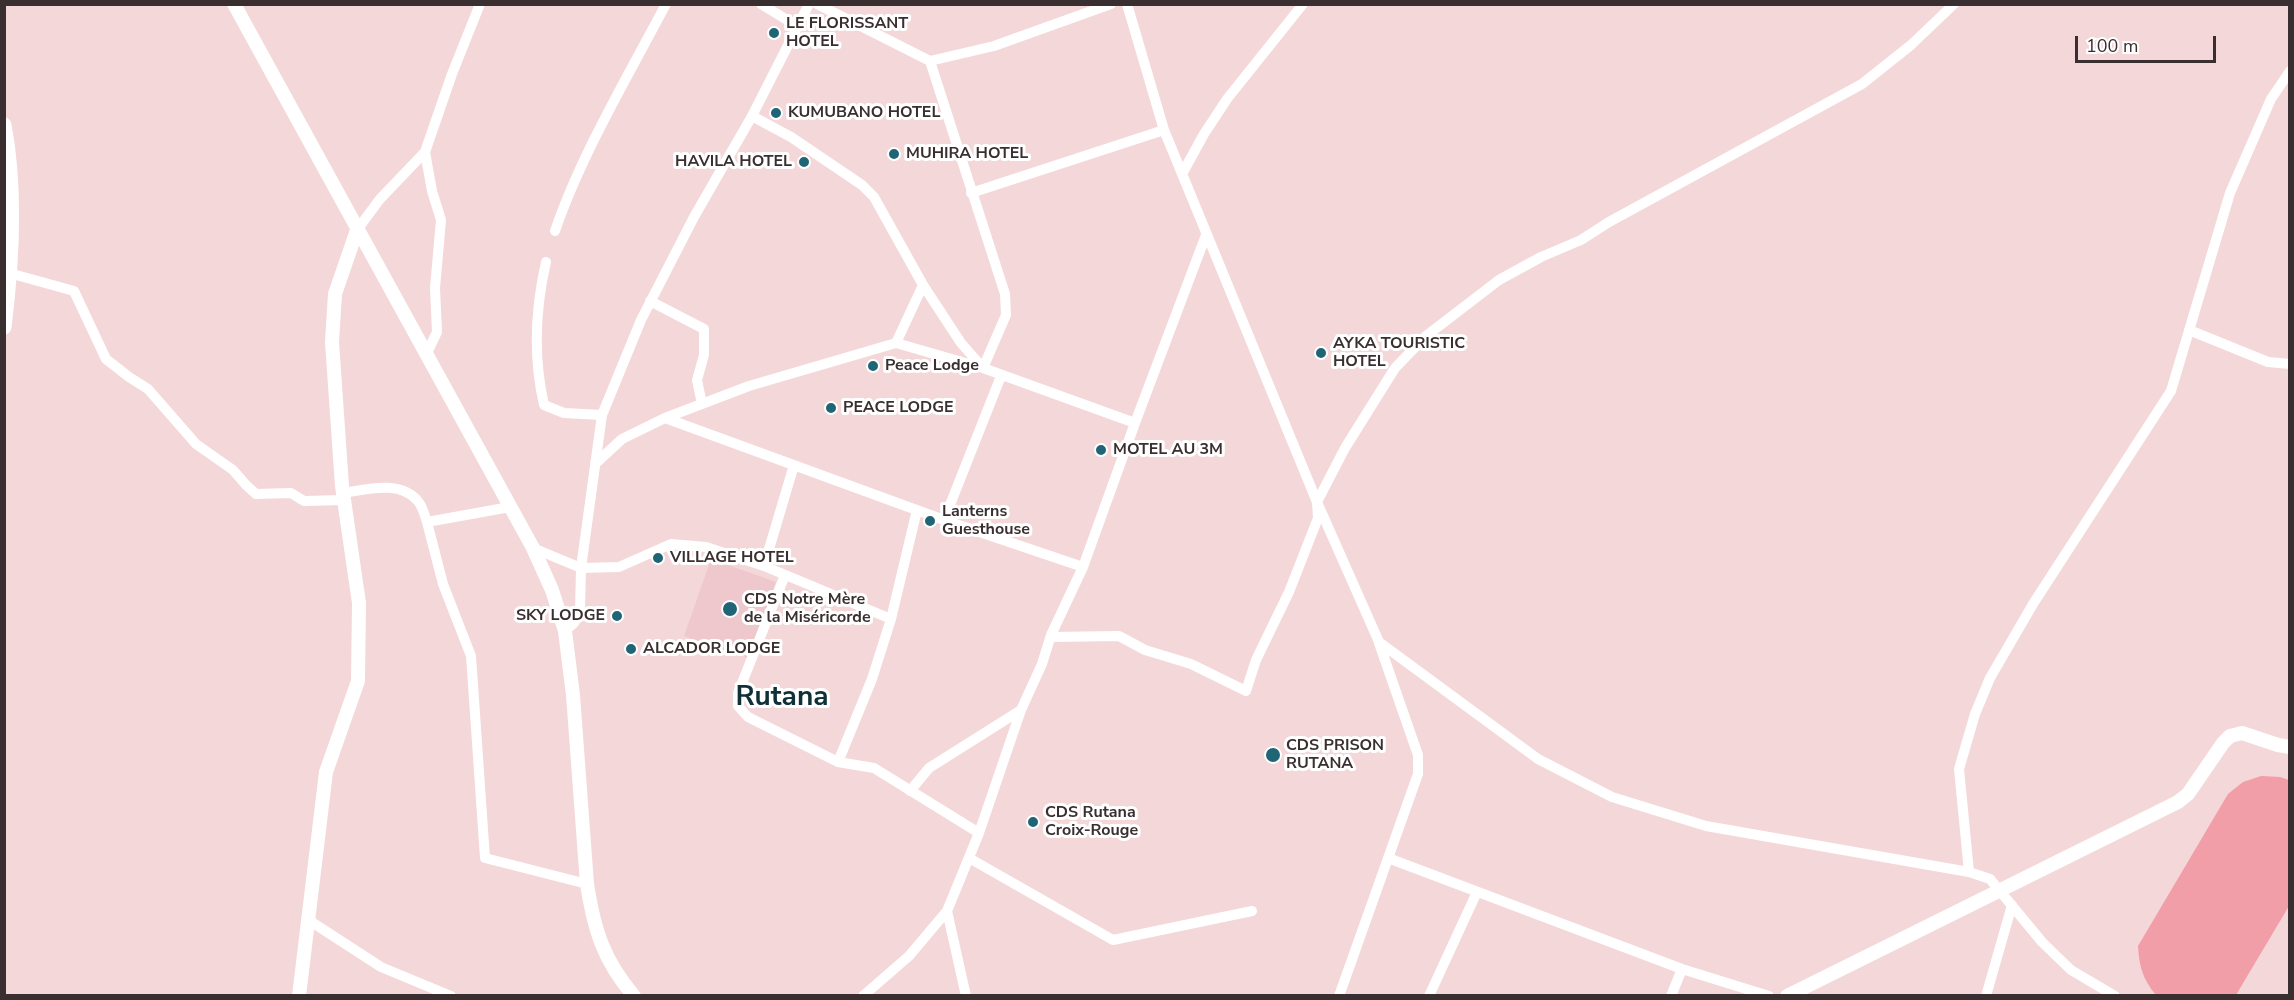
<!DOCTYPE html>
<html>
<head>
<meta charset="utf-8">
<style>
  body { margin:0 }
  #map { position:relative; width:2294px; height:1000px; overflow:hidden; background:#f4d7d9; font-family:"Nunito Sans",sans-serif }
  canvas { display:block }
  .frame { position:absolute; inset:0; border:6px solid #3a2f30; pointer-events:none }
  .scale { position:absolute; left:2075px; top:36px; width:141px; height:27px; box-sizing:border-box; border:3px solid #3a2f30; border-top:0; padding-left:8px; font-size:18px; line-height:21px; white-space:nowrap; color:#3a2f30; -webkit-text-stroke:4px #fff; paint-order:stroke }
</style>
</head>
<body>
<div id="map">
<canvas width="2294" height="1000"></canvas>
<div class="frame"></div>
<div class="scale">100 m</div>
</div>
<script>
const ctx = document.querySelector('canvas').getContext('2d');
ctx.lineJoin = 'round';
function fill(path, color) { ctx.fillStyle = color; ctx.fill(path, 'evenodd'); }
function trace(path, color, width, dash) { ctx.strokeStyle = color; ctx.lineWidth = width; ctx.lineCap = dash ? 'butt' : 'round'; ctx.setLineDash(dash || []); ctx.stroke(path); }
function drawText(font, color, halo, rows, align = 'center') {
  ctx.font = font + ' "Nunito Sans",sans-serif'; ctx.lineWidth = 6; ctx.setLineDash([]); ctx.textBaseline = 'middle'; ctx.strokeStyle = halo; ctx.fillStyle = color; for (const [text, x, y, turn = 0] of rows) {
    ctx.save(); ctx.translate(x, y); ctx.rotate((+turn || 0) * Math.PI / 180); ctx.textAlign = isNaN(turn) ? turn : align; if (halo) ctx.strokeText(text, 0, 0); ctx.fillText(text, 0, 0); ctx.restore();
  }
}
const built = new Path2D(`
  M711,559l65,23 -28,76 -64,-22z`);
const green = new Path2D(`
  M2261,776l19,1 9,3v126l-53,89h-80c-13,-15 -17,-29 -18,-49l90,-152 15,-12z`);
const street = new Path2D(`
  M761,4l36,22
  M817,4l113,57 75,233 1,21 -23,53 -87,-25
  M1127,4l37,126 153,372 62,140 159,117 74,38 94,29 263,46 21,7 52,63 29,28 44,26
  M930,61l64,-15 117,-42
  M752,116l39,21 71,48 12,12 49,88 38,58 22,25 152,55
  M425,152l7,39 9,29 -6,68 2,44 -11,23
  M1182,174l22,-40 23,-35 76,-95
  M971,193l193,-63
  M357,230l23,-31 45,-47 27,-78 28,-70
  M555,231c26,-76 73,-155 111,-227
  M546,262c-11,48 -13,95 -2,143l20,8 38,2
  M9,273l65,18 32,68 23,18 19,12 48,55 37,26 13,15 10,9 35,-1 13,8 40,-1
  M650,301l54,28v26l-7,25 5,24
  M2189,330l79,32 22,2
  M665,418l279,102 139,47
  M595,464l27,-25 43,-21 84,-32 147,-43 27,-58
  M343,493c24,-4 60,-14 77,11 3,5 5,12 7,18l83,-15
  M944,520l57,-144
  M427,522l16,62 28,72 14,202 102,26
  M533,548l48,20 38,-1 52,-23 35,3 58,19 30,-101
  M764,566l127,53
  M785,575l-47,118v13l10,11 90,45 34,-83 19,-60 26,-109
  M565,631l9,-8 6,-12 1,-43 21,-153 39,-95 53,-103 58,-101 57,-112
  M1051,637l68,-1 26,14 46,14 55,27 10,-31 33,-68 29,-74 -1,-16 28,-54 50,-80 31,-32 73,-56 42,-23 40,-17 28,-18 253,-138 49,-39 43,-41
  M838,762l36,6 105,65
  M910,791l19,-23 92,-58
  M969,858l144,82 139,-29
  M1388,858l294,111 -11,27
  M1969,872l-10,-103 16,-55 15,-36 43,-74 138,-213 59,-198 41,-94 19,-28
  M947,911l19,85
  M307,919l74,48 70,29
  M1682,969l87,27
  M863,996l46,-40 38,-45 32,-78 42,-123 21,-46 9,-29 32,-68 52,-144 71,-188
  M1339,996l79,-222v-19l-39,-112
  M1429,996l48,-104
  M1986,996l26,-91`);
const secondary = new Path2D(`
  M234,4l299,544 19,42 13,41 8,64 14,189c7,45 16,76 47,112
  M299,996l27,-224 32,-91 1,-78 -17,-117 -10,-144 3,-48 22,-64
  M1787,996l391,-194 10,-8 35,-51 7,-7 12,-3 36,12 12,2`);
const primary = new Path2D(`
  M4,125c12,63 8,138 0,202`);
const markers = [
  [774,33,6,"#1f6575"],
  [776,113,6,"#1f6575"],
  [894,154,6,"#1f6575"],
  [804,162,6,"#1f6575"],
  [1321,353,6,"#1f6575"],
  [873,366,6,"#1f6575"],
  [831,408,6,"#1f6575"],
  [1101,450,6,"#1f6575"],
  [930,521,6,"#1f6575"],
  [658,558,6,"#1f6575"],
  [730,609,8,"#1f6575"],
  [617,616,6,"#1f6575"],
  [631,649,6,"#1f6575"],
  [1273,755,8,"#1f6575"],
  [1033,822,6,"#1f6575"]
];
const poiNames = [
  ["LE FLORISSANT",786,24],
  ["HOTEL",786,42],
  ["KUMUBANO HOTEL",788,113],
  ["MUHIRA HOTEL",906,154],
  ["HAVILA HOTEL",792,162,"right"],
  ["AYKA TOURISTIC",1333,344],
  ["HOTEL",1333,362],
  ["Peace Lodge",885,366],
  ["PEACE LODGE",843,408],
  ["MOTEL AU 3M",1113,450],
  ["Lanterns",942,512],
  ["Guesthouse",942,530],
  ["VILLAGE HOTEL",670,558],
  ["CDS Notre Mère",744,600],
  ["de la Miséricorde",744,618],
  ["SKY LODGE",605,616,"right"],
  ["ALCADOR LODGE",643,649],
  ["CDS PRISON",1286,746],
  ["RUTANA",1286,764],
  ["CDS Rutana",1045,813],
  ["Croix-Rouge",1045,831]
];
const townNames = [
  ["Rutana",782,698]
];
fill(built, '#eec8cc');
fill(green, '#f19ea8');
trace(street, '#fff', 10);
trace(secondary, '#fff', 14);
trace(primary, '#fff', 15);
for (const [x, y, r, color] of markers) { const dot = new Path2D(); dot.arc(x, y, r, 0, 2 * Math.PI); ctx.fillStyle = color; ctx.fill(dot); trace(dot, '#fff', 2); }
drawText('bold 16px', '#3a2f30', '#fff', poiNames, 'left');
drawText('bold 28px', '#103038', '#fff', townNames);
</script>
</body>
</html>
